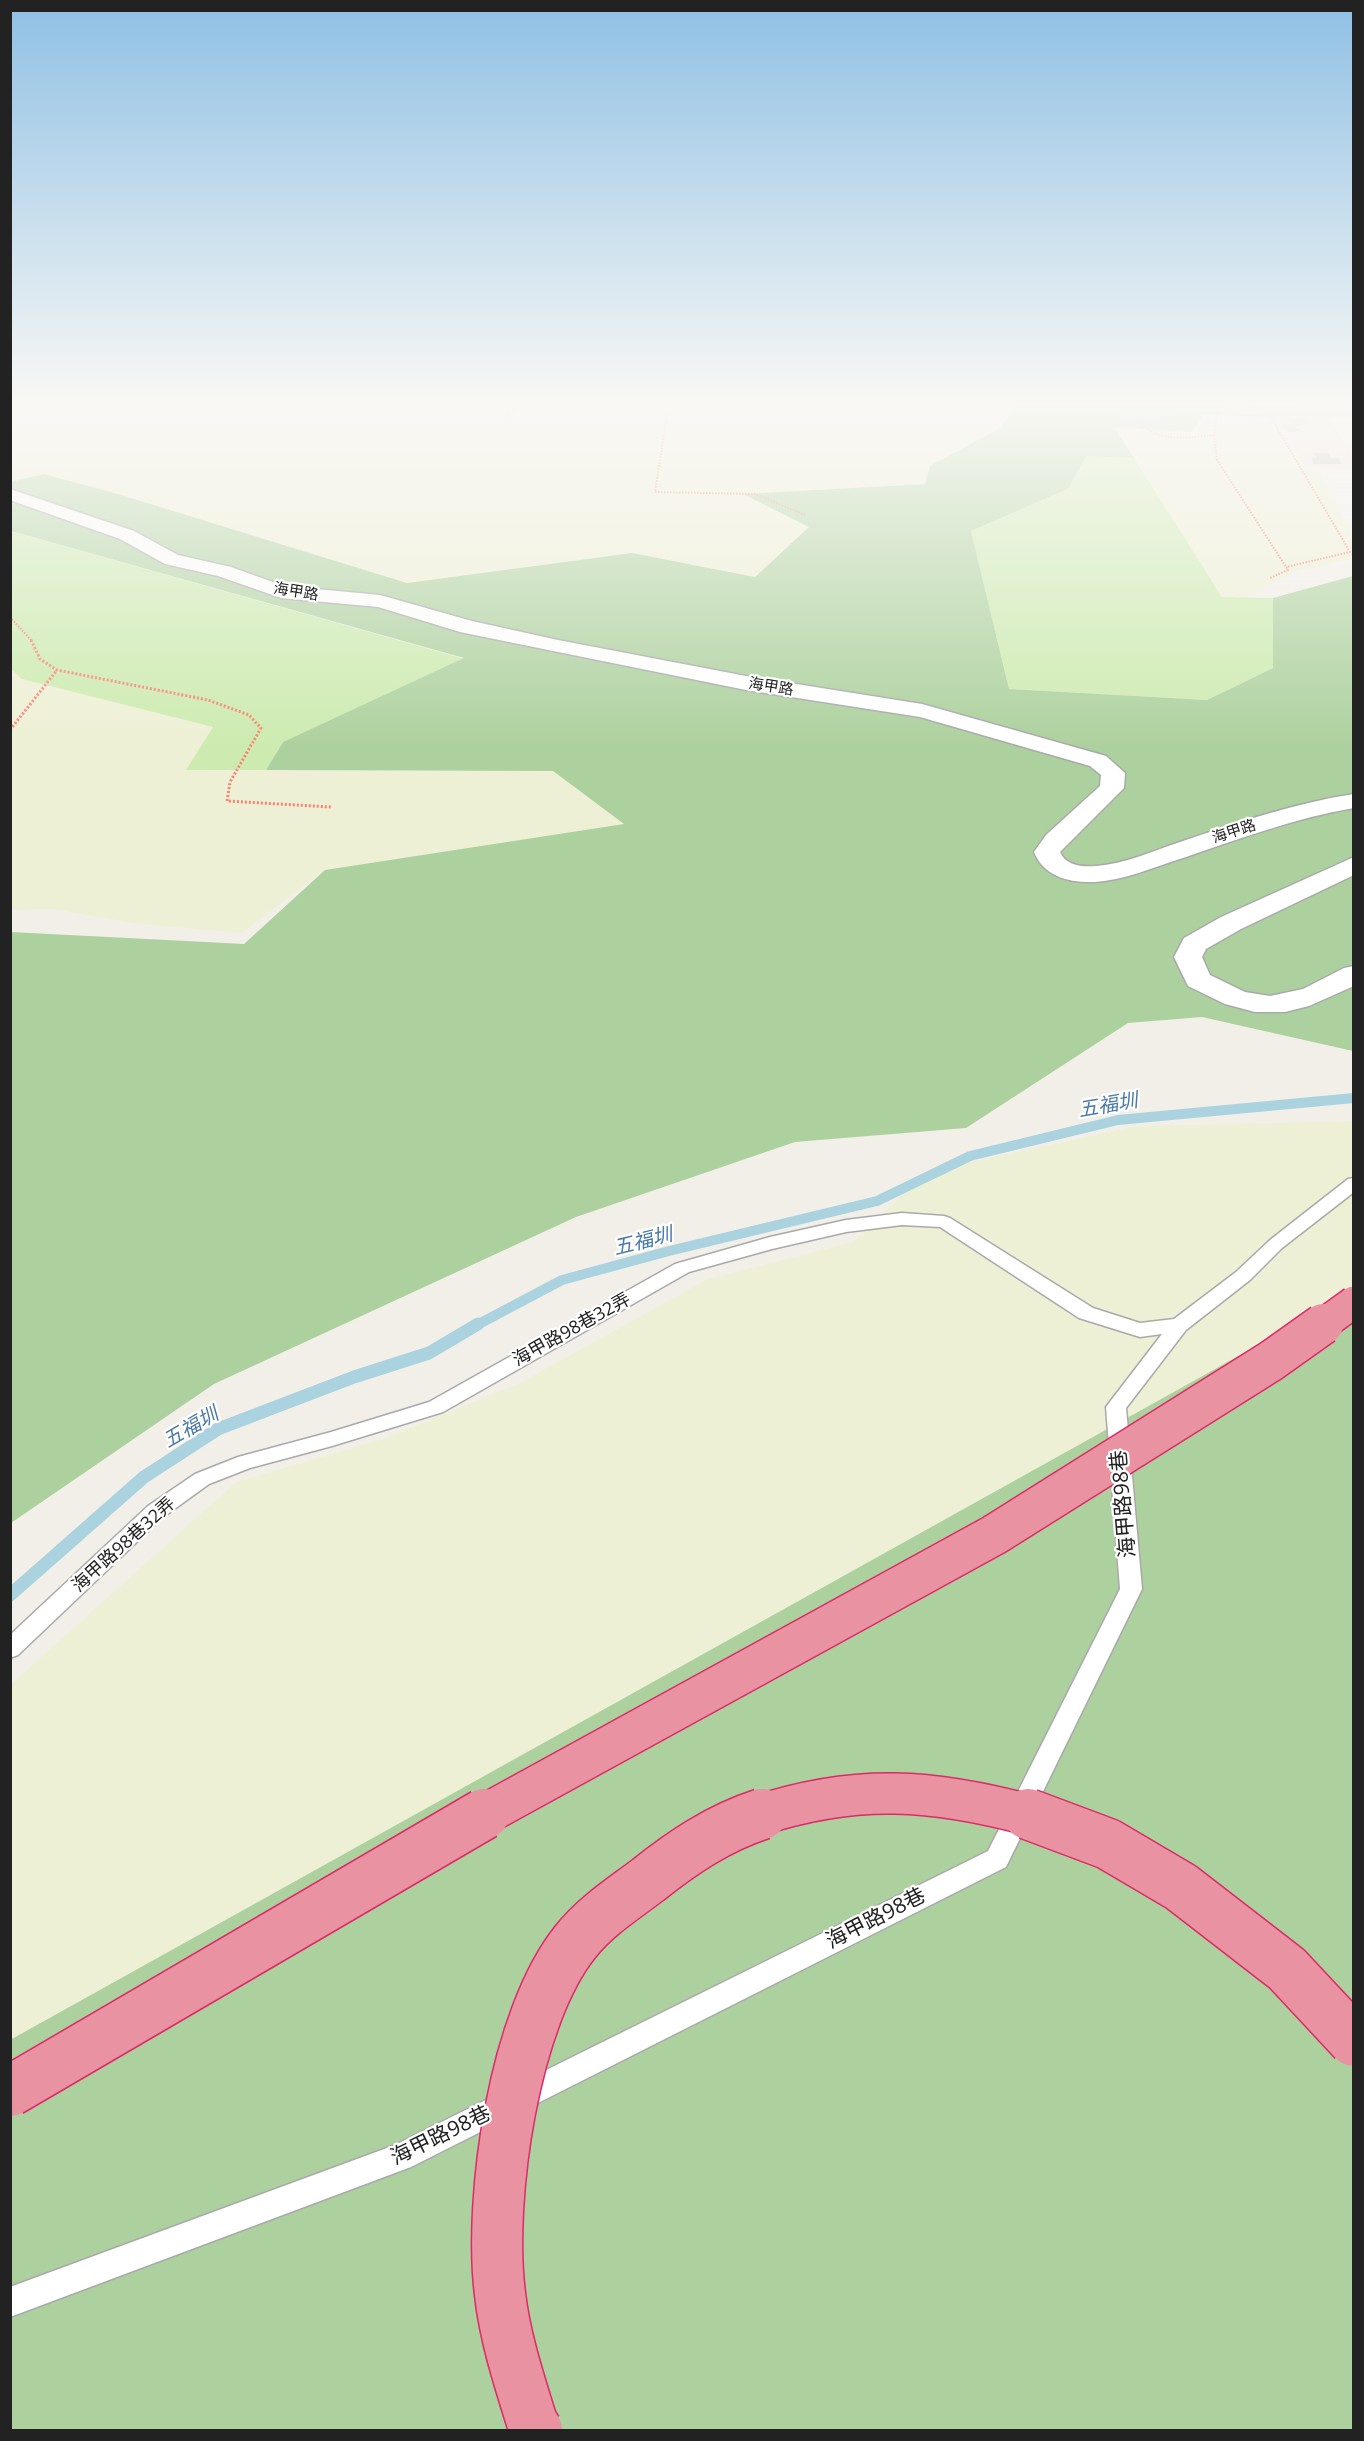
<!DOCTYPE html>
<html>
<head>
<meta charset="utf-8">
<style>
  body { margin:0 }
  #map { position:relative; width:1364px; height:2441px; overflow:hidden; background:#f2efe9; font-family:"Open Sans",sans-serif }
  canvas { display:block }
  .frame { position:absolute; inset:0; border:12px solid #222; pointer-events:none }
</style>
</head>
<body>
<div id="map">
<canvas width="1364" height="2441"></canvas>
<div class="frame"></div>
</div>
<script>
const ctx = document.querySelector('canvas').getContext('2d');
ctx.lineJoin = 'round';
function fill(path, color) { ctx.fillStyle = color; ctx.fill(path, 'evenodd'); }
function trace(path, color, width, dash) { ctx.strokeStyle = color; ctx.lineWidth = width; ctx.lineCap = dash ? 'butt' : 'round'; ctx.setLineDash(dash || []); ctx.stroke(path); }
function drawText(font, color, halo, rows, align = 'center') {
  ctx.font = font + ' "Open Sans","Noto Sans TC",sans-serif'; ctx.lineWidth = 4.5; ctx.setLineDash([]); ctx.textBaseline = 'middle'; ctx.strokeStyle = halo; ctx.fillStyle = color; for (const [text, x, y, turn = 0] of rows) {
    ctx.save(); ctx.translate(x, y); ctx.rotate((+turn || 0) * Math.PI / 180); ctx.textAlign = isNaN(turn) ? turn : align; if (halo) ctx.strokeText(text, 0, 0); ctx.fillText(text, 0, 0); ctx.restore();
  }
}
const military = new Path2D(`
  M1221,405h132v12h-26l26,39v13l-48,-2 -35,-53 -44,-1z`);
const farmland = new Path2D(`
  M10,405h1004l-12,22 -71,39 -5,18 -182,10 65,33 -54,50 -123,-24 -225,30 -289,-89 -74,-20 -33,8z
  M1226,413l44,1 35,53 13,1 35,68v23l-56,12 -51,27 -24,-1 -108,-170 78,5 11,-17z
  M10,669l12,10 191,48 -26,43 367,1 71,54 -300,45 -83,63 -103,-9 -86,-15 -42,1z
  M1353,1121v165l-32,24 -1310,730 -1,-355 226,-203 147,-43 135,-55 190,-105 145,-37 74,-71 211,-45z`);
const grass = new Path2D(`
  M1086,455l48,3 88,139 51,1v70l-66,32 -198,-11 -38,-158 97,-42z
  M10,531l455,128 -182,83 -17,28h-80l27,-43 -191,-48 -11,-10z`);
const forest = new Path2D(`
  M1014,405h92l19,15 54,-14 -3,-1h45l5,8 -23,2 -11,17 -78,-5 20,31 -48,-2 -18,33 -97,42 38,158 198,11 66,-32v-70l80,-22v475l-151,-34 -74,6 -162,105 -171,14 -219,75 -362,167 -203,139v-591l233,12 81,-74 299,-46 -71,-53 -287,-1 17,-28 181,-84 -453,-127 -1,-49 34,-8 74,20 289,89 225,-30 123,24 54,-50 -66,-33 182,-10 5,-18 72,-39z
  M1353,1286v1144h-1342l-1,-390 1311,-730z`);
const cemetery = new Path2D(`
  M1106,405h70l4,1 -6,10 -50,4z`);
const streamFar1 = new Path2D(`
  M475,1326l87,-46 107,-29 208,-50 93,-45 148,-36 236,-22`);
const stream = new Path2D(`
  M10,1595l134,-118 74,-48 136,-52 75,-24 49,-29`);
const building = new Path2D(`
  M1249,405h41l2,3h-42z
  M1303,418l7,6 -15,2 5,5 -12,1 -8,-7 13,-1 -6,-5z
  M1314,453h14l3,5h7l4,6h-28l-3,-6h6z`);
const pathFar1 = new Path2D(`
  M660,405l8,4 -13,83 100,2 50,21
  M1217,414l53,2 80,136 -64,15
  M505,417l17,-12
  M1139,422c20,21 49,16 75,13l3,-21 -4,-9
  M1214,435l3,25 71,110 -18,8
  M10,617l22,24`);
const path = new Path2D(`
  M31,640l9,19 17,11 151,30 41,15 12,13 -31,54 -3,19 104,6
  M10,730l47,-60`);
const service = new Path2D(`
  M1354,1178v14l-72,56 -32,32 -64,50 -60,78 16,181 -136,278 -595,300 -401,150v-30l385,-142 593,-294 132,-262 -14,-182 56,-73 -22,3 -61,-19 -139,-91 -38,-2 -56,7 -74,17 -83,23 -246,140 -111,34 -82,22 -41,16 -47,34 -144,137 -8,3v-23l138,-129 47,-32 43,-17 93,-25 98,-30 246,-138 95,-27 76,-17 56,-7 42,3 6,2 143,90 47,15 34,-4 62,-47 34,-32 78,-61z`);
const minor = new Path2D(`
  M10,489l124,42 44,24 53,12 53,19 96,9 92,26 86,19 188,36 176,28 184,52 19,17 -1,15 -64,64c6,14 22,15 36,14 28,-2 57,-15 84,-24 57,-19 114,-39 174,-48v14c-59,10 -115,31 -171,50 -29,9 -58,22 -88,24 -25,1 -51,-5 -61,-30l12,-17 54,-49 1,-11 -11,-9 -170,-49 -174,-27 -188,-38 -98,-20 -82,-25 -97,-9 -63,-22 -53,-12 -45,-25 -110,-39z
  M1354,857v18l-113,54 -35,20 -4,8 8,18 35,17 25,4 33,-7 41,-21 10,-2v20l-45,20 -24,6h-30l-30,-8 -37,-18 -14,-29 10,-19 37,-21z`);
const motorwayBridgeFar2 = new Path2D(`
  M1321,1326l33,-24`);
const motorwayBridgeFar1 = new Path2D(`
  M482,1816l512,-281 277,-174 52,-37
  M757,1816c99,-33 177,-27 276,0`);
const motorwayBridge = new Path2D(`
  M1028,1814l80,30 73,43 106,82 67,72
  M10,2091l474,-277
  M537,2430l-5,-8c-13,-42 -27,-84 -32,-128 -12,-95 14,-277 76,-353 20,-25 47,-42 72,-61 35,-28 71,-52 114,-66`);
const farStreetnames = [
  ["海甲路",296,592,9],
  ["海甲路",771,687,9],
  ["海甲路",1234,832,-18]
];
const streetNames = [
  ["海甲路98巷32弄",572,1330,-29],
  ["海甲路98巷32弄",124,1545,-42]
];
const waterNames = [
  ["五福圳",1108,1106,-10],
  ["五福圳",643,1242,-14],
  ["五福圳",191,1428,-30]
];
const nearStreetnames = [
  ["海甲路98巷",1124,1504,-95],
  ["海甲路98巷",876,1919,-27],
  ["海甲路98巷",441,2136,-26]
];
fill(military, '#f3e3dd');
fill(farmland, '#eef0d5');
fill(grass, '#cdebb0');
fill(forest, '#add19e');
fill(cemetery, '#aacbaf');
trace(streamFar1, '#aad3df', 10);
trace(stream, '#aad3df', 13);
fill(building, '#c7bfb8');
trace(service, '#a9a9a9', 3);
trace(minor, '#a9a9a9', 3);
trace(pathFar1, '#fa8072', 2, [1.5, 1.5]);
trace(path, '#fa8072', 3, [2, 2]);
fill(service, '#fff');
fill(minor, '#fff');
trace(motorwayBridgeFar2, '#dc2a67', 34, []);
trace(motorwayBridgeFar1, '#dc2a67', 43, []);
trace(motorwayBridge, '#dc2a67', 53, []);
trace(motorwayBridgeFar2, '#e892a2', 31);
trace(motorwayBridgeFar1, '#e892a2', 40);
trace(motorwayBridge, '#e892a2', 50);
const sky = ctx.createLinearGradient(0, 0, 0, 747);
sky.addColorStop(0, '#8fc0e4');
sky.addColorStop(0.54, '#f9f8f5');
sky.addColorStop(1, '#f9f8f500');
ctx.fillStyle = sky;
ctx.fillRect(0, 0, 1364, 747);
drawText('15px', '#222', '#fff', farStreetnames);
drawText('18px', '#222', '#fff', streetNames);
drawText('italic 20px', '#4a7aab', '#fff', waterNames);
drawText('21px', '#222', '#fff', nearStreetnames);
</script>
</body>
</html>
